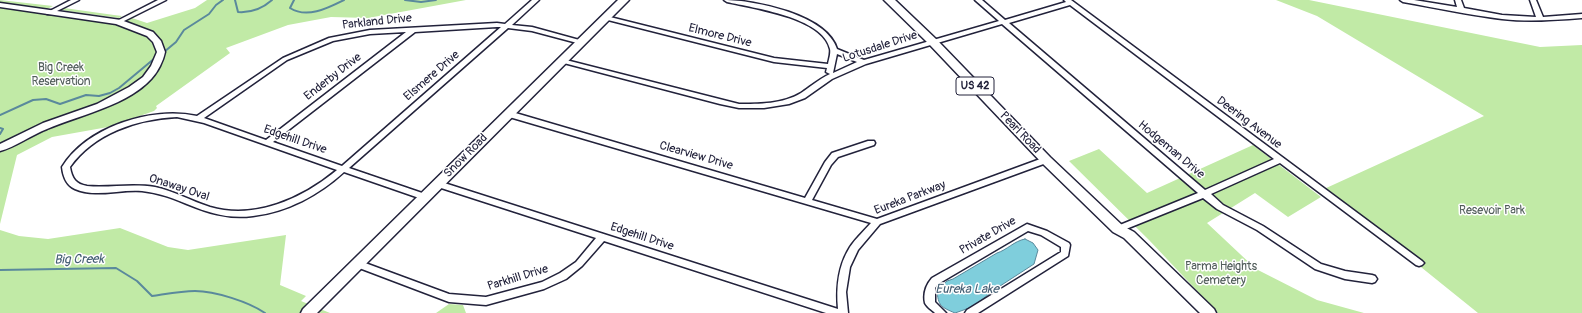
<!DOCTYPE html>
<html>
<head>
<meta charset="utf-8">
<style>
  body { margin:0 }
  canvas { display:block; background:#fff }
</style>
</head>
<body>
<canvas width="1582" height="313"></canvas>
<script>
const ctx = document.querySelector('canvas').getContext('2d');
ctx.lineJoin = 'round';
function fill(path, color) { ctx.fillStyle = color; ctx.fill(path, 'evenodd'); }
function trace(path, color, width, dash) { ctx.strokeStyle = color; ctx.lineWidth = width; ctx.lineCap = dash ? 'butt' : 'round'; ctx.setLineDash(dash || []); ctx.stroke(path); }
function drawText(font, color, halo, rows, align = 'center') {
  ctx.font = font + ' Pangolin,sans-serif'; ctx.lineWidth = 3; ctx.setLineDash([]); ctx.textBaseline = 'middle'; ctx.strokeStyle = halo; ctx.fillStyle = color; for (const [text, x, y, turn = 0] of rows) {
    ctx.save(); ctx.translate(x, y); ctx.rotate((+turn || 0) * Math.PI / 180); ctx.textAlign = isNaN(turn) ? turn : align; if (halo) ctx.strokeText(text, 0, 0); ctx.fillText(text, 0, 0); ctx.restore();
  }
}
const green = new Path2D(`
  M0,0l53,6 -10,5 81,11 8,-4 15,5 48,-15 12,-8h259l-98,18 -37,-1 -43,8 -62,23 4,5 -74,53 1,2 -3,3 -46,16 -56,10 -35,18 -17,69z
  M1276,0h33l231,47 42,-2v268h-104l-154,-124 160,-73 -167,-100z
  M64,8l50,7 8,1 -3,2 -59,-8z
  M1253,145l68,52 -33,20 -33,-24 -48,30 49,46 61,31 47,13h-146l-69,-73 -80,-79 30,-12 48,44z
  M120,228l48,19 20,3 98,-15 -6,50 26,11 -5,5 29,12h-330v-83l19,6 29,3z
  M449,304l14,1 3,8h-30z`);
const water = new Path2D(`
  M1025,239l8,4 5,7 -4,14 -37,24 -25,19 -17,6c-14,-6 -17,-7 -18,-23l10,-9 6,-2 44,-26c10,-3 17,-12 28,-14z`);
const stream = new Path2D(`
  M235,0l3,12c14,1 24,-3 34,-12
  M294,0l-4,8c17,11 38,0 54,-8
  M405,0l16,2 15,-2
  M164,52l12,-10 8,-12 25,-16 7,-9 7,-5
  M0,115l33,-15 13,-1 14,5 26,-9 13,1 11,-3 9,-5 36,-30
  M0,128l3,1 -3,5
  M0,270l116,-2 21,13 15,15c14,-2 29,-5 43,-5 20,0 54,11 70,22`);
const minor = new Path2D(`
  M71,0h8l-28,14h-4l-1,-1z
  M158,0h8l-48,24 -3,-2z
  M532,0h7l-27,25 20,2 51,14 1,1 -1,1 -2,1 -49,-13 -24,-3 -159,140 79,27 1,2 -1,2h-6l-78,-27c-25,23 -57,40 -91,44 -46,6 -71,-21 -111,-25 -22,-2 -46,7 -67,-2 -9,-4 -12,-13 -13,-22 25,-40 89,-61 135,-51l86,-58 46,-20 41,-8 127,-7 8,1zM497,27h4l-159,139 -69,-24 142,-110zM406,32l-140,108 -62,-22 83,-58 46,-19 37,-7zM177,117l27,6 133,47c-35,29 -82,50 -127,37 -19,-6 -36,-16 -55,-20 -23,-4 -45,1 -68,-1 -11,-2 -15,-7 -17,-19 24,-34 67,-48 107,-50z
  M724,0c31,0 103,15 113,49l27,11 135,-39 -24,-21h7l23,20 61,-18 -2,-2h7l351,261 2,2 -2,2 -3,1 -3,-1 -136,-102 -69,31 12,11 40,21 58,38 24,7 27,4 3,1 2,3 -2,3 -3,1 -27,-4 -30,-10 -58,-39 -40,-21 -14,-11 -82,33h-6l-1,-2 1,-2 83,-34 -196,-169 -136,40 -34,15 -27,19 -16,6 -25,4h-25l-19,-4 -160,-42 -2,-1 4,-2 177,45c20,0 44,0 62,-11 9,-6 18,-14 29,-19l-4,-2 1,-4 -53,-6 -170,-43 -1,-1 3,-2 168,42 54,6c1,-5 3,-11 2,-15 -7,-32 -77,-41 -103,-47zM1070,5l204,154 -69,31 -196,-167zM837,54l20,8 -24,11z
  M1400,0h14l43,7 -2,-7h6l3,8 38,7 34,2 -6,-17h6l7,17 39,-3v4c-27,2 -53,4 -80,1 -33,-4 -65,-11 -99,-17z
  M506,112h6l293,86 20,-36 7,-9 36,-12h6l1,2 -1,2 -36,12 -7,8 -19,35 65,19 166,-61h6l1,2 -1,2 -169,62 -22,26 -8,17 -4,25 2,21h-22l-222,-72 -22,25 -16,13 -22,10 -58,16 -37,-3 -95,-36 -2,-2 2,-2 3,-2 92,34 37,3 56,-15 18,-9 16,-11 20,-24 -161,-52 -1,-2 4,-3 400,128c-2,-22 0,-43 12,-62 6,-9 14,-16 21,-24l-365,-107 -1,-2z
  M1027,224l20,7 22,12 1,2 -2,11 -90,57h-13l2,-3 94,-58v-5l-20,-12 -13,-4 -90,53 -3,4v14l11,11h-11c-3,-3 -8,-6 -10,-10 -2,-9 1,-18 7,-25z`);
const tertiary = new Path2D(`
  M0,3l121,17 32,12 8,9 4,11c-1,5 -3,10 -5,14 -18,37 -79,48 -113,63 -16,6 -31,18 -47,22v-7l43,-21 54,-19 32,-17 14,-10 8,-11 6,-14 -4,-10 -6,-6 -31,-12 -116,-17z`);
const primary = new Path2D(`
  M618,0h11l-312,313h-16l2,-4z
  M884,0h11l42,40 113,117 73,69 11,6 80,77 2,4h-16l-76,-75 -11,-6 -71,-69 -113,-119z`);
const shields = [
  [975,86,38]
];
const shieldNames = [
  ["US 42",975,86]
];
const streetNames = [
  ["Parkland Drive",377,22,-6],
  ["Elmore Drive",720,36,14],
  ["Lotusdale Drive",880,47,-18],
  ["Elsmere Drive",432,76,-41],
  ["Enderby Drive",333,77,-38],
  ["Deering Avenue",1249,123,37],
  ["Pearl Road",1020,133,46],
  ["Edgehill Drive",295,140,19],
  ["Hodgeman Drive",1171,150,40],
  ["Snow Road",466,156,-45],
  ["Clearview Drive",696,156,16],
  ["Onaway Oval",179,188,18],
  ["Eureka Parkway",910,198,-21],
  ["Private Drive",988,236,-30],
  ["Edgehill Drive",642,237,18],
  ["Parkhill Drive",518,278,-17]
];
const parkNames = [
  ["Big Creek",61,68],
  ["Reservation",61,82],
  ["Resevoir Park",1492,211],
  ["Parma Heights",1221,267],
  ["Cemetery",1221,281]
];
const waterNames = [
  ["Big Creek",79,260,-1],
  ["Eureka Lake",967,290]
];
fill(green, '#c1eaa6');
fill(water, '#7fcedc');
trace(water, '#5a899c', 1);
trace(stream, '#5a899c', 2);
trace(minor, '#22223b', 3);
trace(tertiary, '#22223b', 3);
trace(primary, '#22223b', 3);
fill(minor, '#fff');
fill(tertiary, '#fff');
fill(primary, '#fff');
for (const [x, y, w] of shields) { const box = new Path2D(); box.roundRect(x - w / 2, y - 9, w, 18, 3); ctx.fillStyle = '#fff'; ctx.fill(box); trace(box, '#22223b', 1); }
drawText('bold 11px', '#22223b', null, shieldNames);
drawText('12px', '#22223b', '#fff', streetNames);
drawText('12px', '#525e5b', '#fff', parkNames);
drawText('italic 13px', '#435e73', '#fff', waterNames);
</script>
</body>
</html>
